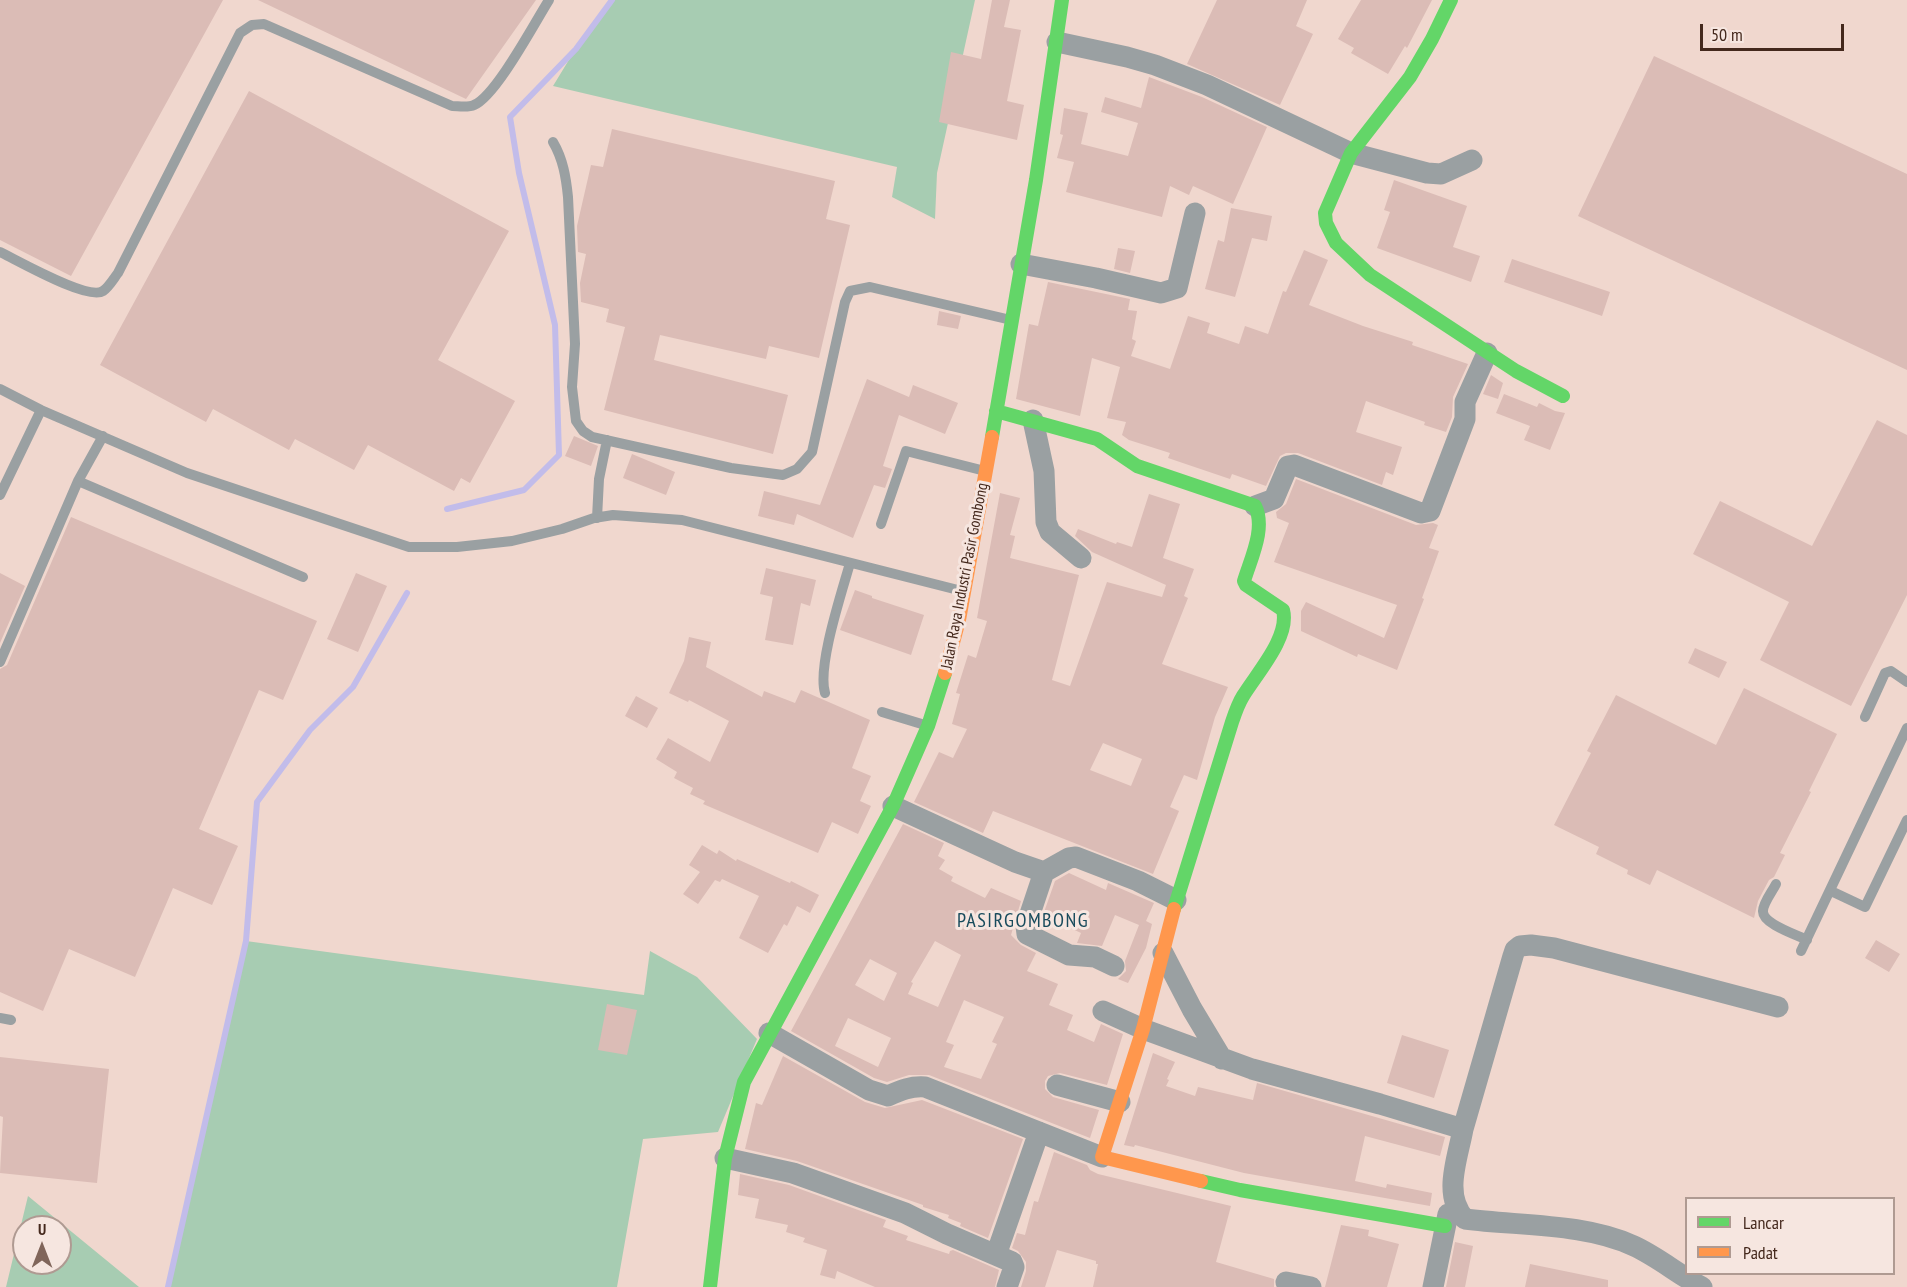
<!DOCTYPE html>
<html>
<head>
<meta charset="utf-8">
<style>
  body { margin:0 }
  #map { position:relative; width:1907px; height:1287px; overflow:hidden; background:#f0d7ce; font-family:"PT Sans Narrow",sans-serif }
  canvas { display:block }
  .legend { position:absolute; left:1685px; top:1197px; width:210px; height:78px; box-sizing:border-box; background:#f6e6e0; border:2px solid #af9a92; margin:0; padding:8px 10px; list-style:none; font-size:18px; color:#44281c }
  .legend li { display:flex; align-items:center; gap:12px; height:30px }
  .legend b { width:30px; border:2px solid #af9a92 }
  .north { position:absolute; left:12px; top:1215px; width:60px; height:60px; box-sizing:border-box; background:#f6e6e0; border:2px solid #af9a92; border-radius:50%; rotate:0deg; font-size:16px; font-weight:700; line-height:24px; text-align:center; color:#44281c }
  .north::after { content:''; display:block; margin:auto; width:21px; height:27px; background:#80655a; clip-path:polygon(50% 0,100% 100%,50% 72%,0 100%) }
  .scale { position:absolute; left:1700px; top:24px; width:144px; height:27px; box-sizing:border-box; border:3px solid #44281c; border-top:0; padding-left:8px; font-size:18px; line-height:21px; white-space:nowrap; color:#44281c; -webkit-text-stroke:4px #f6e6e0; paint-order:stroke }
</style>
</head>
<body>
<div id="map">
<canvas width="1907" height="1287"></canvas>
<ul class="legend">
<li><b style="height:8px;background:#63d668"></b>Lancar</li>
<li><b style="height:8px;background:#ff974d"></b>Padat</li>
</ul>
<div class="north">U</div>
<div class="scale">50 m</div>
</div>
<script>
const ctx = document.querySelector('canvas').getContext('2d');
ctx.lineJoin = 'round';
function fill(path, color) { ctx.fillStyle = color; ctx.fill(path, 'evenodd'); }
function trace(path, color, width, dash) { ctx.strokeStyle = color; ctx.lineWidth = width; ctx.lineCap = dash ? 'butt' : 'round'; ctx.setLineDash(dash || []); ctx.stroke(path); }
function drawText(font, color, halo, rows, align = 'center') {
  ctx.font = font + ' "PT Sans Narrow",sans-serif'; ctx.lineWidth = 6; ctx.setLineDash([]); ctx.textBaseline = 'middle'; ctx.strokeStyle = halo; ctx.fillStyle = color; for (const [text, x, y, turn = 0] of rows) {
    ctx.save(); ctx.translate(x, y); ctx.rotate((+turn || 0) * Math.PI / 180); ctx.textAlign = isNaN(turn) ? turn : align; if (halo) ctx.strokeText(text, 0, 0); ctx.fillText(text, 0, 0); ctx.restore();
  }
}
const green = new Path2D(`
  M610,0h365l-38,173 -2,46 -43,-22 5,-30 -344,-81 36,-59z
  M246,941l398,54 6,-44 47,26 60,62 -39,93 -75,7 -26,148h-449z
  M28,1196l111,91h-133zM24,1227h36v36h-36z`);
const stream = new Path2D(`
  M447,509l77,-19 35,-35 -4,-130 -36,-152 -9,-56 66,-68 36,-49
  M168,1287l78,-346 11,-139 53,-72 43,-43 54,-94`);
const building = new Path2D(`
  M0,0h223l-152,276 -71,-36z
  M258,0h278l-70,99z
  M992,0h18l-6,27 17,3 -14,71 17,4 -7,35 -78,-18 12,-70 30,7z
  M1217,0h90l-11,26 17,8 -33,71 -93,-41z
  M1361,0h71l-25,48 -2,-2 -17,28 -37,-21 3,-5 -16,-9z
  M1654,56l253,118v196l-329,-154z
  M1149,77l53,20 65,30 -34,77 -40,-18 -4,9 -19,-9 -8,31 -96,-25 8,-30 -17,-4 6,-23 -3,-1 4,-26 24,5 -7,31 47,12 10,-33 -37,-11 4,-15 36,11z
  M249,91l260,140 -71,129 77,41 -45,82 -9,-5 -7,13 -86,-46 -14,25 -59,-31 -6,11 -76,-41 -7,13 -106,-57z
  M612,129l223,52 -9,38 24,6 -31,133 -50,-12 -3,13 -106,-24 -6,25 134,35 -15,59 -169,-44 21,-83 -19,-5 3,-13 -28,-7 -1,-19 6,-29 -8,-2 -1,-26 14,-61 12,2z
  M1394,180l73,26 -14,41 27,9 -9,26 -94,-34 13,-36 -6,-2z
  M1231,208l41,8 -5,25 -15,-3 -17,59 -30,-8 13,-49 6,2z
  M1118,248l17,3 -5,22 -16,-4z
  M1304,250l24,10 -19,45 54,21 50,16 -1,3 56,19 -15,33 -1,20 -6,15 -22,-7 1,-3 -59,-21 -10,31 46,15 -9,28 -7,-3 -4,13 -84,-32h-12l-6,3 -14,30 -34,-12 -2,5 -62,-21 2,-5 -41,-13 -7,-5 4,-13 -19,-4 13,-51 -28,-9 -12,58 -64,-17 13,-75 9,2 10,-44 82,17 -2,11 9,1 -5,28 4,2 -5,15 39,13 18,-53 22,7 -3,10 32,11 6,-18 23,8 15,-43 3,1z
  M1512,259l98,33 -8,24 -98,-34z
  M939,311l22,5 -3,13 -21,-4z
  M1491,375l12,8 -5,16 -15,-5z
  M867,379l42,18 4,-12 45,18 -13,31 -46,-19 -16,51 9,3 -7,19 -11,-3 -21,53 -56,-24 -3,11 -36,-9 6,-25 56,14z
  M1504,394l33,13 2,-4 16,8 10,2 -15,37 -26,-10 6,-14 -34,-13z
  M1877,420l30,15v160l-56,111 -91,-46 29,-58 -96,-48 27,-53 92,45z
  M574,436l24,10 -7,20 -26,-10z
  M632,454l43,18 -9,23 -43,-17z
  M1296,479l120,46 17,-2 5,2 -9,23 10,3 -17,47 2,1 -27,71 -39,-16 -1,3 -56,-26v-20l5,-9 78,36 13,-33 -123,-43 15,-39 -12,-5 -1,-6 10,-8z
  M1000,493l20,5 -10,37 5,1 -5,22 69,17 -27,105 18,6 37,-104 55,15 4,-12 -74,-33 -17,-16 3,-7 38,15 1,-2 15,5 17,-53 31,10 -17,54 31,11 -10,27 4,2 -26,66 66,23 -13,30 -18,63 -13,-5 -14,32 9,4 -26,63 -160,-63 -10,22 -69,-31 25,-50 14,6 14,-29 -15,-5 8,-30 -4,-1 12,-38 8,3 11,-37 -10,-3zM1103,743l39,16 -11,27 -41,-16z
  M71,517l246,104 -34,79 -24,-10 -60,139 39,17 -26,59 -39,-17 -38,89 -66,-28 -26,62 -43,-19v-323l7,-4z
  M766,568l50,12 -6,26 -9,-3 -8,42 -28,-5 8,-43 -13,-3z
  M0,573l25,13 -25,57z
  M356,573l31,13 -29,66 -31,-13z
  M855,590l17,6v2l52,17 -13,40 -71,-25z
  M689,637l22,5 -5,25 56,30 2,-6 31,12 6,-13 69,30 -18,48 19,8 -11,25 11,5 -13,28 -26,-12 -14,31 -115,-49 2,-3 -15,-7 3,-6 -19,-10 3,-6 -21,-13 12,-21 42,24 19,-41 -40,-21 -1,2 -19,-9 15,-32z
  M1695,648l32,14 -8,16 -31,-15z
  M1744,688l93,46 -28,57 2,1 -31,61 5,2 -11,22 -5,3 -11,21 -4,17 -97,-48 -7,15 -23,-11 1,-4 -32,-16 3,-7 -45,-22 37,-72 -4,-2 29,-56 100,50z
  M636,696l22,12 -11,20 -22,-12z
  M903,824l41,19 -6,13 7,4 -6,9 14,8 -2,4 34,17 6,-10 30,13 -10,34 10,10 15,8 -9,18 31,13 -9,21 24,10 -6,15 27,12 7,-18 22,10 -16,51 -47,-12 -12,3 -3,5v8l8,8 46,13 -9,28 -161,-63h-20l-22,7 -13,-4 -83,-47zM935,941l26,14 -23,52 -30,-13 5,-11 -2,-1zM870,959l27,14 -13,28 -29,-16zM964,1000l40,17 -12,25 5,2 -16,35 -37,-12 10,-22 -8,-3zM848,1018l43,20 -13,29 -43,-21z
  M702,845l15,9 2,-4 17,11 1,-2 53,24 1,-2 28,14 -9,18 -13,-7 -10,20 -3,-2 -16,29 -29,-15 20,-42 -37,-17 -2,3 -5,-2 -17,24 -15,-10 17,-22 -11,-7z
  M1069,873l37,17 2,-7 46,20 -8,18 6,3 -6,24 -18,35 -10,-4 8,-8 -1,-10 14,-36 -24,-10 -13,31 -25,-3 4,-10 -38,-18 12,-34z
  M1876,940l24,14 -11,18 -24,-14z
  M607,1004l30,6 -10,45 -29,-5z
  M1402,1035l47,15 -15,48 -47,-15z
  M1153,1053l22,9 -8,17 2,1 -3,6 29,10 3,-9 55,13 4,-17 188,54 -5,19 -75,-20 -10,45 31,7 1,-4 45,9 -2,13 -186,-33 -109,-28 -1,2 -10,-2z
  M783,1056l82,46 20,6 37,-8 101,39 -35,99 -28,-12 1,-3 -13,-5 1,-3 -26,-8v-2l-126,-44 -52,-12 11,-46 6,2z
  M0,1057l109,12 -12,114 -97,-10 3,-56 -3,-1z
  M1054,1152l33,13 3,5 8,4 133,32 -15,56 58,17v8h-181l5,-23h-2v-3l-39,-11 -12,37h-24l5,-16v-9l-8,-11 -6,-3 5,-15 8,2 9,-34 4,1z
  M740,1174l49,11 97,35 -3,7 25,9 -2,4 43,14 1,-3 3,-1 46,20 -4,17h-120l-38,-16 -2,8 -15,-4 7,-25 -24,-8 2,-4 -19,-6 2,-7 -33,-7 4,-19 -21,-4z
  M1341,1225l28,5 -1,6 31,8 -12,43h-62z
  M1455,1242l18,4 -8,41h-19z
  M1530,1264l78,16v7h-83z`);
const lane = new Path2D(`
  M553,142c10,17 13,35 15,55l7,147 -3,43 4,34 7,10 9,6 139,31 52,7 14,-6 15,-17 33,-150 5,-11 20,-4 141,33
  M0,252c17,8 88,49 103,39 6,-4 11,-13 15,-18l122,-240 12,-8 12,-1 188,82c6,0 16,2 22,-1 22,-9 61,-83 75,-105
  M0,389l41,21 146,63 222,74h48l55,-6 50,-12 32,-11 19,-3 69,5 280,71
  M78,481l225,96
  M0,495l41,-85
  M597,518l2,-39 8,-39
  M881,524l25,-73 79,20
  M0,662l78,-181 25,-45
  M825,693c-8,-27 17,-101 25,-130
  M882,712l43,13
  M1865,717l20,-44 6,-2 16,11
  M1776,884c-4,8 -13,19 -13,27 -1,13 34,24 44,29
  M1831,891l34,16 42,-87
  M1801,951l106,-223
  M0,1018l11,2`);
const street = new Path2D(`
  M1057,42l70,15 28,8 52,20 144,68 76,20 14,1 31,-14
  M1021,264l75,14 65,15 16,-5 18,-75
  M1033,420l11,51 2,51 4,10 31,26
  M1255,506l19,-7 14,-33 6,-1 127,48 9,-2 35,-92v-17l22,-49
  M893,806l122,56 29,10 25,-14 7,-1 62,24 38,19
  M1044,872l-18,54 1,8 42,21 26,2 19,9
  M1163,953l29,56 30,50
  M1103,1011l40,18 109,40 128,35 83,25c-5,29 -21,66 2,90 54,7 120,4 169,27 24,11 45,29 68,41
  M769,1033l100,57 19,6c13,-6 23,-10 37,-9l177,70
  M1057,1085l63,17
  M1463,1129l50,-173 2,-6 5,-4 11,-1 23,3 224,59
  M725,1158l68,15 112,40 42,21 65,28 2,5 -7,20
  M996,1255l43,-123
  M1286,1282l25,5
  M1433,1287l15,-73`);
const fast = new Path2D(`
  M1451,0l-19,39 -22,38 -59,76 -26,60 1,10 10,20 34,32 146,96 47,25
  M996,411l101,28 40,27 118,40c11,22 -4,52 -11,75l2,4 37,25c7,27 -26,63 -40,86 -5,8 -8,17 -11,26l-58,187
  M992,437l44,-257 26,-180
  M1201,1181l39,9 205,36
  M710,1287l15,-129 19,-76 149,-276 35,-80 17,-53`);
const slow = new Path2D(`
  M945,673l14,-53 33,-183
  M1174,909l-31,120 -41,128 99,24`);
const streetNames = [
  ["Jalan Raya Industri Pasir Gombong",965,576,-79]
];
const quarterNames = [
  ["PASIRGOMBONG",1023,921]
];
fill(green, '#a7ccb2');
trace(stream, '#c2bcea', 6);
fill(building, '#dbbcb6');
trace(lane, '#9aa0a2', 10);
trace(street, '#9aa0a2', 21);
trace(fast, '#63d668', 14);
trace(slow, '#ff974d', 14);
drawText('16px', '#44281c', '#f6e6e0', streetNames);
ctx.letterSpacing = '1.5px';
drawText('20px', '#184b5c', '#f6e6e0', quarterNames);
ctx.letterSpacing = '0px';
</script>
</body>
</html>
